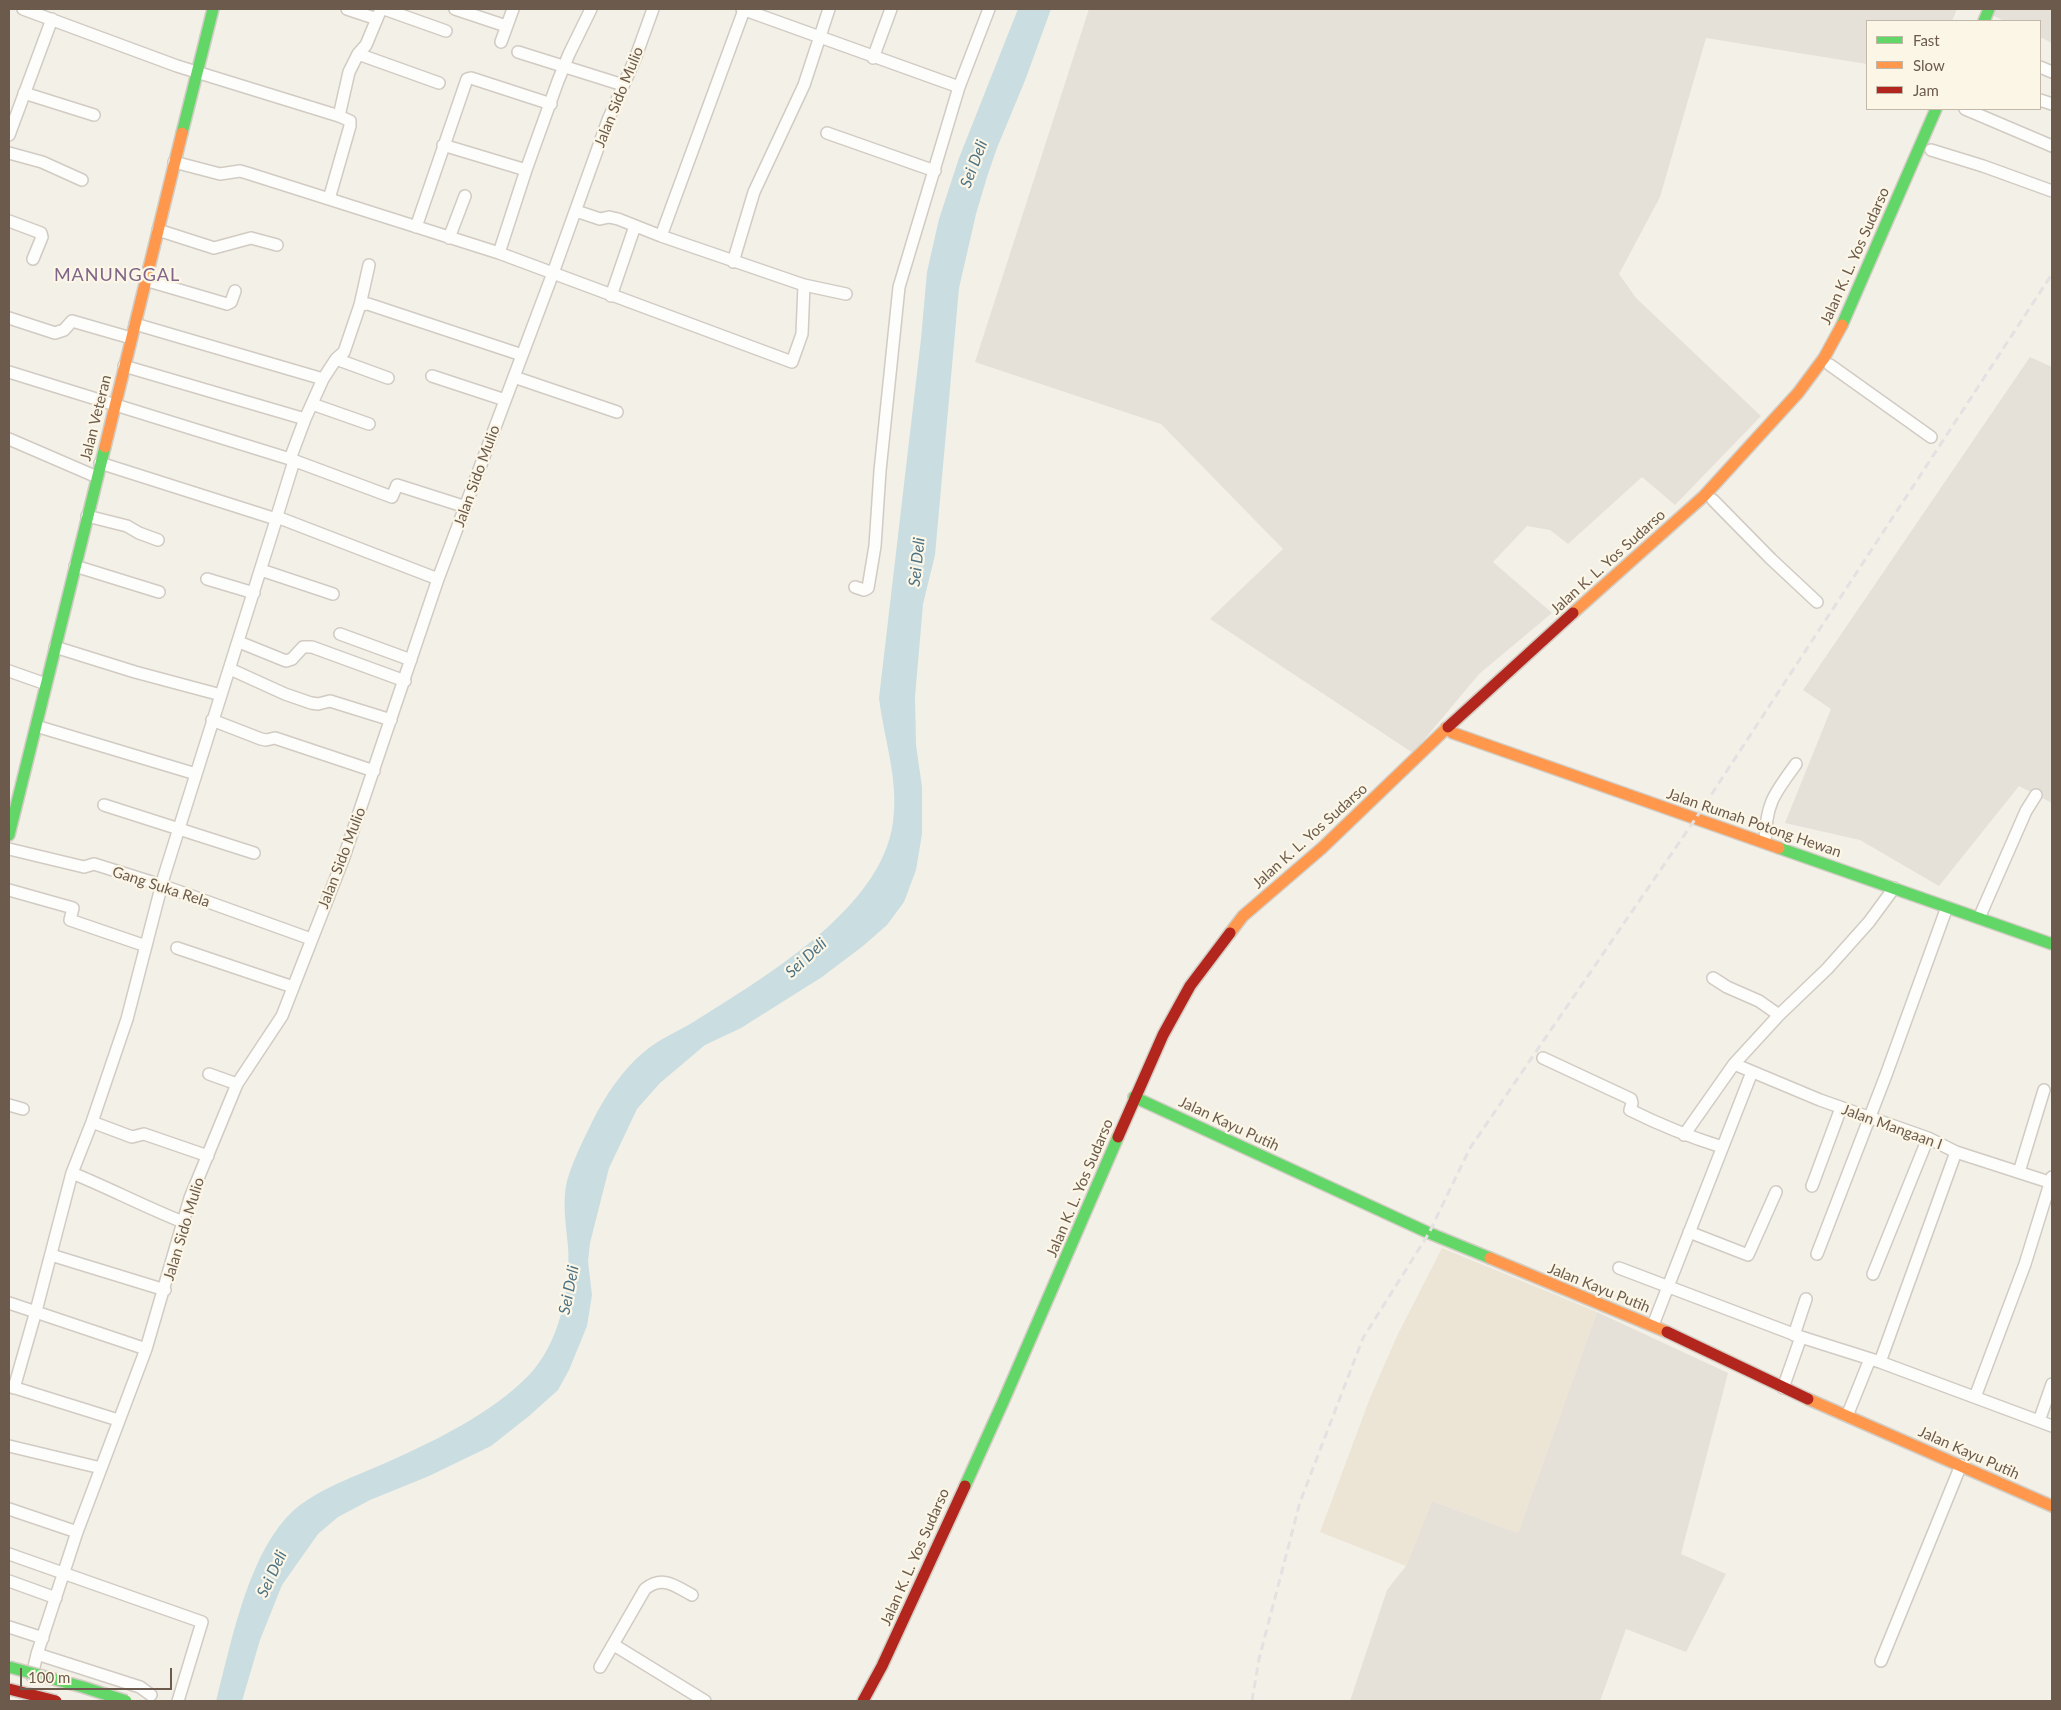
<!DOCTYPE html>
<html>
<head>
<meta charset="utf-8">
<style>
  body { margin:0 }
  #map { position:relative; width:2061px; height:1710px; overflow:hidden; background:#f3f0e7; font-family:Lato,sans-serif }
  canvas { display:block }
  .frame { position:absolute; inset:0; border:10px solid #6c5b4c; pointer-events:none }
  .legend { position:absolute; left:1866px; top:20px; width:175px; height:90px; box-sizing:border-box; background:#fcf6e7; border:1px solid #c2b8a9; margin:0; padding:6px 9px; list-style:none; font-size:15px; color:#6c5b4c }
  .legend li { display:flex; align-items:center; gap:10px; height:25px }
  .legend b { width:25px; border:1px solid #c2b8a9 }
  .scale { position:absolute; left:20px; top:1668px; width:152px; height:22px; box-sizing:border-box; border:2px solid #6c5b4c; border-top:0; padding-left:6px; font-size:15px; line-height:18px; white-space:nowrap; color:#6c5b4c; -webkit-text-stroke:4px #fcf6e7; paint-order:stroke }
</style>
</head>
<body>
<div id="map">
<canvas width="2061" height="1710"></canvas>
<div class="frame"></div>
<ul class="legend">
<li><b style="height:6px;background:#63d668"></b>Fast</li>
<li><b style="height:6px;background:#ff974d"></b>Slow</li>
<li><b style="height:6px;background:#b3261e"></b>Jam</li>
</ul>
<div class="scale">100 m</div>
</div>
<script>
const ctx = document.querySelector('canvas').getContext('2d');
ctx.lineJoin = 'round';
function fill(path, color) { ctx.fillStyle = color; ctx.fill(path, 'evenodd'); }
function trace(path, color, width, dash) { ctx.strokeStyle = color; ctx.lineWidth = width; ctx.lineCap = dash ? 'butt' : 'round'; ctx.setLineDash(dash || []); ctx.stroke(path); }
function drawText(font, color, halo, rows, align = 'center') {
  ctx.font = font + ' Lato,sans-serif'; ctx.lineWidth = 4.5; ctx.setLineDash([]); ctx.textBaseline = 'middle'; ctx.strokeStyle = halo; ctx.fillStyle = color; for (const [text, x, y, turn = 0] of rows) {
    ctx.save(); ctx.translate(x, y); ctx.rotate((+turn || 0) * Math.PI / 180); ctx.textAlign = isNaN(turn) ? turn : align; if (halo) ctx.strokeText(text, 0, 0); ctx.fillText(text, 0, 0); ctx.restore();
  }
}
const residential = new Path2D(`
  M1442,1248l155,64 -79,221 -86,-32 -26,65 -86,-34 50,-134 27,-62z`);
const industrial = new Path2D(`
  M1089,9h868l-5,12h-85v43l-161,-26 -46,159 -41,77 17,24 125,118 -86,89 -33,-28 -74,67 -18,-14 -23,-4 -34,36 59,51 -73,61 -66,79 -203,-134 73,-70 -122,-125 -186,-62z
  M1995,9h57v34l-12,-6v-16h-35l-13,-6z
  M2030,357l22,10v436l-33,-17 -80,100 -79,-46 -75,-17 46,-114 -28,-19z
  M1597,1312l131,61 -47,181 45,20 -40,78 -60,-23 -26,72h-250l37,-111 19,-24 26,-65 86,32z`);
const water = new Path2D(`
  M1018,9h33l-25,69 -29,70 -10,29 -11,37 -17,74 -24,267 -12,49 -8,93 1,48 6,42v47l-6,36 -12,32 -17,23 -24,21 -41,31 -81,51 -36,17 -45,38 -23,26 -28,59 -19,75 -2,18 4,34 -5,31 -18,44 -11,20 -29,26 -38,30 -62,30 -59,24 -32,17 -20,17 -36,51 -22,55 -18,61h-26c15,-57 30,-138 70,-183 22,-25 67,-41 97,-54 48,-21 110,-51 146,-89 30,-31 42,-86 39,-129 -2,-21 -6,-44 -1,-65 6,-21 17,-42 26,-61 12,-24 30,-51 51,-68 15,-13 35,-21 51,-31 68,-43 187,-112 198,-199 6,-42 -9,-83 -14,-124l42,-359 6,-67 12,-53 20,-61z`);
const street = new Path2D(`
  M23,9l154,57 162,50
  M347,9l30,10
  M384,9l62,22
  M455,9l51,17
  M742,9l217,78 -60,200 -19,184 -5,75 -7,42 -4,2 -9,-3
  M501,42l12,-33
  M518,52l105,33
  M358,54l81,29
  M873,58l18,-49
  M2040,67l12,5
  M959,87l30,-78
  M24,93l70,22
  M2040,100l12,4
  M1965,109l87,37
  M827,133l108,38
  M9,135l43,-116
  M443,145l83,25
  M1931,150l52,16 69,25
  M9,153l33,9 40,18
  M174,162l46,12 20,-3 7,2 252,80 293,109 10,-28 2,-49 -143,-49 -43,-17 -9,-2 -9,2 -24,-8
  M329,199l21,-73v-5l-11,-5 10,-44 9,-18 8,-9 15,-36
  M9,221l32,12 1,4 -9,22
  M416,227l51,-148 4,-1 80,26
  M158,230l56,18 37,-10 26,7
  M661,236l83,-226
  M449,238l16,-42
  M499,253l27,-83 32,-89 11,-27 22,-45
  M733,262l21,-70 50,-107 25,-76
  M145,280l82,24 4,-2 4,-11
  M804,285l42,9
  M611,296l24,-70
  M360,305l9,-40
  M9,318l46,15 9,-3 8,-9 59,17
  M135,324l188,55
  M336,359l52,19
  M1830,365l101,72
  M124,366l181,53
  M9,372l281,87 102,38 5,-12 69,22
  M432,376l73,24
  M514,377l103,35
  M312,404l57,20
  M9,439l88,38
  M290,459l15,-40 18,-40 13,-20 8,-7 16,-47 8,-1 154,51
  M100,463l176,56 1,-2 161,62
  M1713,500l58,59 46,43
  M87,516l40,10 12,7 19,7
  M276,519l18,-58
  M75,566l84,26
  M261,570l72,24
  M207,579l47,14
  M340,634l71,26
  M239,642l47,19 6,-2 11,-12h9l93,34
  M55,647l80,25 86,23
  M230,669l55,25 26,9 7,1 12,-3 61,19
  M9,671l37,13
  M212,720l49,19 5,1 9,-2 99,33
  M36,726l160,48
  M104,805l150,48
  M1765,842c1,-39 9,-48 31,-78
  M9,849l75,18 10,-3 67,21 150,54
  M9,890l64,18 -3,12 76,26
  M1979,918l47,-107 10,-16
  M177,948l116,39
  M1713,978l14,9 32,14 20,14
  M1543,1058l88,41 1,4 -2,7c30,15 60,27 92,37
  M1734,1064l86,36 108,38 28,14 96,31
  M209,1074l28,10
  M9,1105l14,4
  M92,1122l40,15 12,-3 64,22
  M1684,1135l50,-71 45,-49 48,-46 42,-47 25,-34
  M2019,1172l25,-82
  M72,1173c37,15 73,34 111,49
  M1812,1186l29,-78
  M1689,1232l59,23 28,-63
  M1817,1254l69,-179 61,-168
  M51,1255l114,35
  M1619,1268l182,69 79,25 172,64
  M1873,1274l55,-136
  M9,1303l137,46
  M1653,1325l99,-253
  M1794,1335l12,-36
  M1880,1362l76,-210
  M9,1386l109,34
  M14,1388l22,-77 36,-138 20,-51 35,-103 37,-143 113,-359
  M1783,1388l18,-51
  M1975,1397l50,-133 27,-87
  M1847,1416l23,-57
  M2039,1421l13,-37
  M9,1446l92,22
  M9,1509l68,23
  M9,1554l193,68 -24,79
  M9,1581l47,17
  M9,1627l34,11
  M614,1645l91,56
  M37,1654l103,33 11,8
  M1881,1661l80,-196
  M600,1667l45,-78c18,-14 30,-3 47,6
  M32,1676l5,-22 40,-122 69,-183 44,-151 47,-114 45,-68 62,-159 94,-278 115,-306 55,-153 27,-61 18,-50`);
const fast = new Path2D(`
  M1984,21l5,-12
  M182,133l31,-124
  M1842,325l94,-216
  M9,835l96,-388
  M1779,848l273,96
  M1134,1097l295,136 61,25
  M965,1486l38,-84 115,-265`);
const slow = new Path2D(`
  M105,447l77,-314
  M1573,613l131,-117 94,-103 26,-35 18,-33
  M1446,728l7,5 326,115
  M1230,933l13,-17 79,-68 126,-121
  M1490,1258l177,74
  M1808,1399l244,107`);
const jam = new Path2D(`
  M1448,727l125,-114
  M1118,1137l45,-102 27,-49 40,-53
  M1667,1332l141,67
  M863,1701l19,-35 83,-180`);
const rail = new Path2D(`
  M1252,1701l7,-42 41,-157 63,-164 66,-105 41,-85 226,-330 356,-544`);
const fastBridge = new Path2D(`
  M9,1667l74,20 43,14`);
const jamBridge = new Path2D(`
  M9,1689l47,12`);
const streetNames = [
  ["Jalan Sido Mulio",619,97,-68],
  ["Jalan K. L. Yos Sudarso",1855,256,-66],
  ["Jalan Veteran",96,418,-76],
  ["Jalan Sido Mulio",477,476,-70],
  ["Jalan K. L. Yos Sudarso",1608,562,-42],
  ["Jalan Rumah Potong Hewan",1754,823,19],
  ["Jalan K. L. Yos Sudarso",1310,836,-42],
  ["Jalan Sido Mulio",342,858,-69],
  ["Gang Suka Rela",161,887,18],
  ["Jalan Kayu Putih",1229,1124,25],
  ["Jalan Mangaan I",1892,1127,20],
  ["Jalan K. L. Yos Sudarso",1080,1188,-67],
  ["Jalan Sido Mulio",184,1229,-73],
  ["Jalan Kayu Putih",1599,1288,22],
  ["Jalan Kayu Putih",1969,1453,24],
  ["Jalan K. L. Yos Sudarso",915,1557,-66]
];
const waterNames = [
  ["Sei Deli",974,164,-69],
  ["Sei Deli",917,562,-84],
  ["Sei Deli",806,958,-43],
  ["Sei Deli",569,1290,-79],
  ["Sei Deli",272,1574,-65]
];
const quarterNames = [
  ["MANUNGGAL",117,275]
];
fill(residential, '#ece4d5');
fill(industrial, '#e5e0d8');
fill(water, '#cadde1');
trace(street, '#d1cbc3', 14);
trace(fast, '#d2cdc4', 14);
trace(slow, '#d2cdc4', 14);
trace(jam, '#d2cdc4', 14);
trace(street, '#fdfdfb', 11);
trace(fast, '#63d668', 11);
trace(slow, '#ff974d', 11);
trace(jam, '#b3261e', 11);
trace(rail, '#e3e1e2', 3, [8, 5]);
trace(fastBridge, '#d2ccc5', 14, []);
trace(jamBridge, '#d2ccc5', 14, []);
trace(fastBridge, '#63d668', 11);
trace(jamBridge, '#b3261e', 11);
drawText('15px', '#6c5b4c', '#fcf6e7', streetNames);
drawText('italic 16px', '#4c7384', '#fcf6e7', waterNames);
ctx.letterSpacing = '1px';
drawText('18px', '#816489', '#fcf6e7', quarterNames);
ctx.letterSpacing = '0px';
</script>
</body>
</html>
